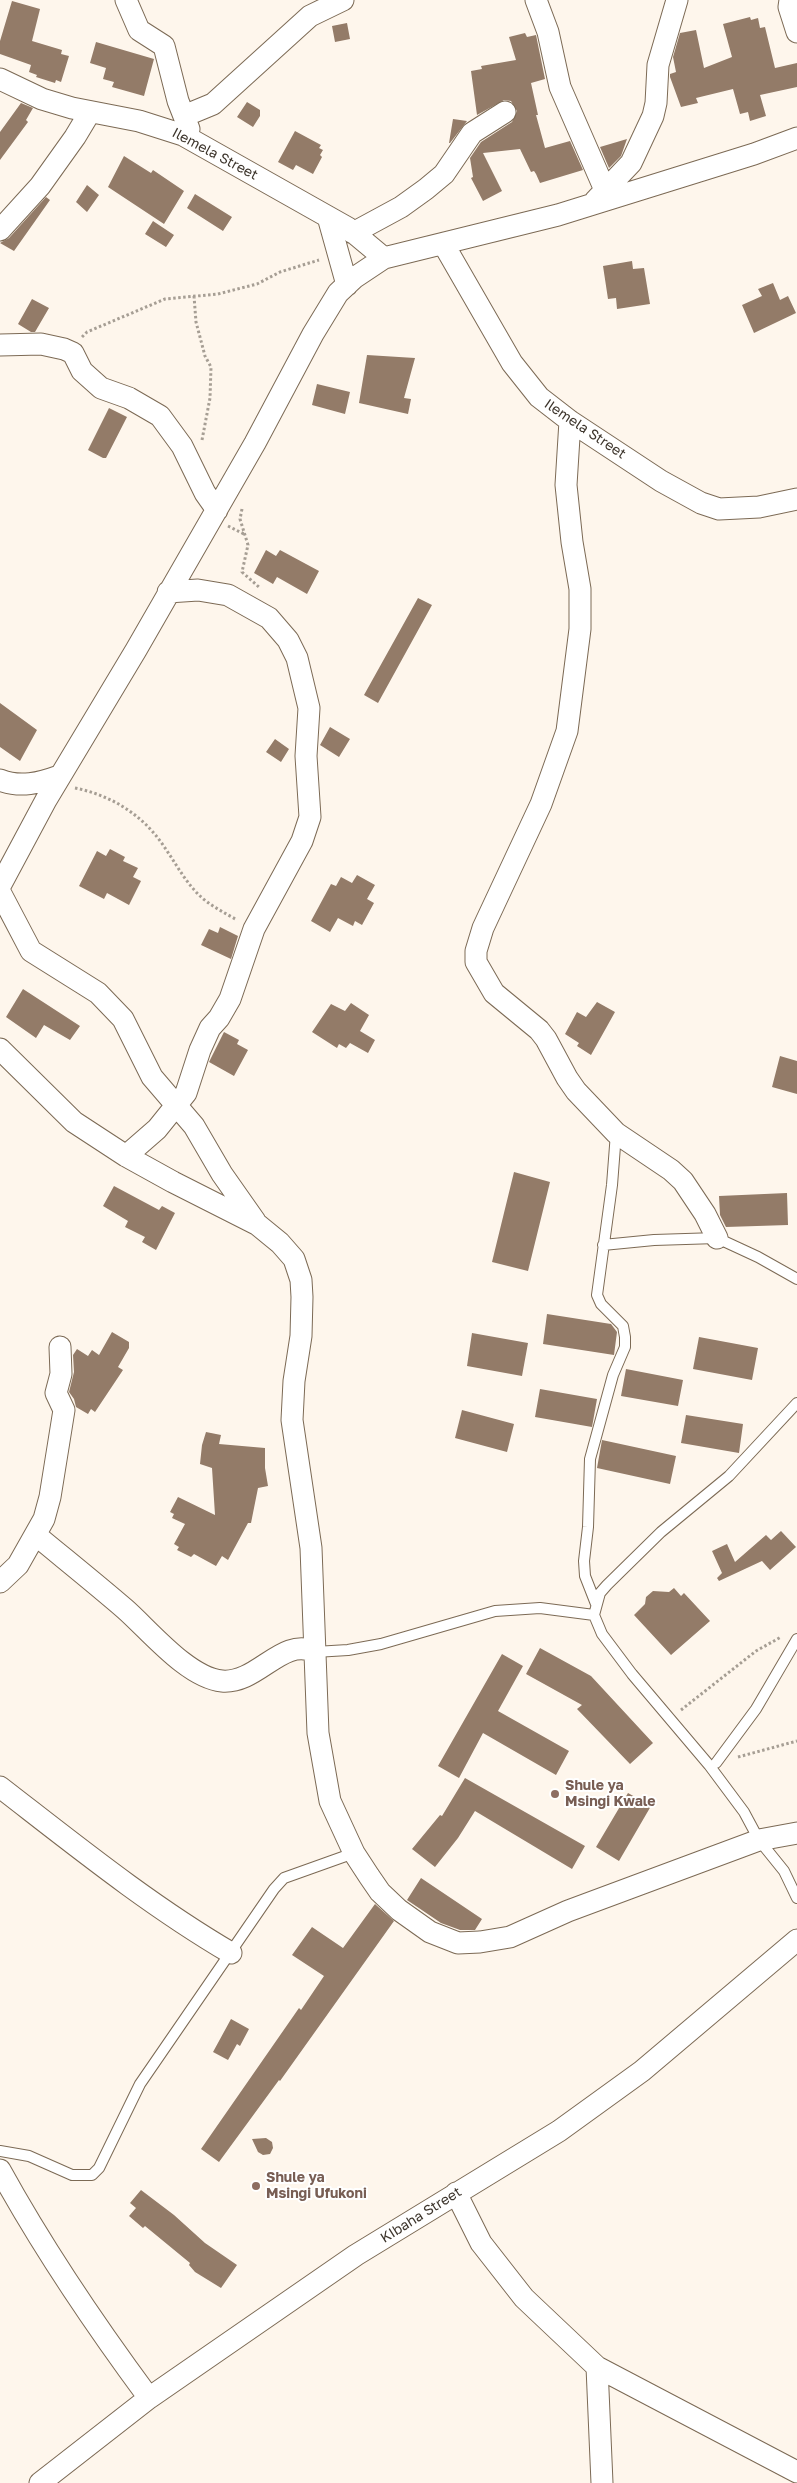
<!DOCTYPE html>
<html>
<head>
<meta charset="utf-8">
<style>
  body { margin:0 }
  canvas { display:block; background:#fef6ec }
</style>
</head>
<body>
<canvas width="797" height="2483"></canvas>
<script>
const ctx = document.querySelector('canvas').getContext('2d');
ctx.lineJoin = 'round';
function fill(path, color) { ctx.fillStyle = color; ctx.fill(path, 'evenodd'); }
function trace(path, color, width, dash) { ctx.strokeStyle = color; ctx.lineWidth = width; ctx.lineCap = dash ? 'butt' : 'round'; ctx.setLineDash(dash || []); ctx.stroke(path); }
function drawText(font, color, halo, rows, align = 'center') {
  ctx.font = font + ' "Golos Text",sans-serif'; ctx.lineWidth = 4; ctx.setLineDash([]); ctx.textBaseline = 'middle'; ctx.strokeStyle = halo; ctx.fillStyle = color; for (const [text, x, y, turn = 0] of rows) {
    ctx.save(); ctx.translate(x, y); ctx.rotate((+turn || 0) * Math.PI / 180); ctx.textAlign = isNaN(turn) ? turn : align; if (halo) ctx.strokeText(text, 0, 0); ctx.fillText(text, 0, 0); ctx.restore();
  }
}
const building = new Path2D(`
  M12,1l28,8 -8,32 30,9 -1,4 8,2 -8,26 -5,-2 -1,3 -19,-6 1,-2 -8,-3 2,-7 -31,-11v-13z
  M750,17l1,3 7,-2 2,10 5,-1 10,41 22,-5v24l-37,8 6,21 -16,5 -2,-9 -8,2 -7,-25 -37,9 2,5 -17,4 -11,-30v-3l6,-2 -3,-15 7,-24 16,-3 8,38 28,-11 -9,-33z
  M347,23l3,16 -15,3 -3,-16z
  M525,33l2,4 9,-2 9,44 -14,4 7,32h-2l9,33 25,-7 13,29 -43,13 -4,-9 -2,-3 -3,1 -11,-23 -37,4 19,38 -19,10 -12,-23 2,-1 -3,-19 11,-16 31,-20 5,-11 -6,-10 -7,-1 -27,15 -6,-44 11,-2 -1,-3 35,-6 -7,-23z
  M96,42l58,17 -10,37 -32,-9 2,-5 -11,-3 3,-11 -16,-5z
  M247,102l13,8v6l-7,11 -16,-10z
  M21,103l12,5 -7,12 2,2 -28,38v-28z
  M453,119l14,2 -17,22h-1z
  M295,131l26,14 -2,3 4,2 -3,5 2,2 -9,17 -17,-9 -3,5 -15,-8z
  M627,139l-6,17 -12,12 -9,-21z
  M124,156l27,17 2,-3 31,21 -20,33 -56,-37z
  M87,185l12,10 -12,17 -11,-10z
  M195,194l37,23 -9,14 -36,-23z
  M46,197l4,3 -36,51 -14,-8 9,-5z
  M153,221l21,14 -8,12 -21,-13z
  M632,261l1,8 11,-1 6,36 -33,5 -1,-11 -8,1 -5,-33z
  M773,283l7,17 8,-4 8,17 -42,20 -12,-28 20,-9 -4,-7z
  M32,299l17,9 -14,24h-4l-13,-8z
  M367,355l48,3 -11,40 7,1 -3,15 -49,-11z
  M317,384l33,8 -5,22 -33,-9z
  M109,408l18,9 -21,41h-3l-15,-8z
  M266,550l10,6 4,-6 39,21 -12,23 -30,-17 -4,7 -19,-11z
  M418,598l14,7 -54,98 -14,-8z
  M0,703l37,27 -17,31 -20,-14z
  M330,727l20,12 -11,18 -19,-12z
  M275,739l14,10 -8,13 -15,-10z
  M110,849l15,8 -2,4 15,7 -5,9 8,4 -12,24 -22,-12 -3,6 -25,-13 18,-35 9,5z
  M357,875l18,10 -8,14 7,4 -12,22 -7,-4 -2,5 -15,-8 -8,14 -19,-11 20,-37 5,2 5,-9 11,6z
  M220,927l18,9 -7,23 -30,-14 8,-16 9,4z
  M23,989l57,37 -10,14 -26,-15 -8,13 -30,-21z
  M597,1002l18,10 -24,43 -14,-9 2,-3 -14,-9 12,-22 9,5z
  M351,1003l18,12 -9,16 15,9 -7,13 -18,-10 -4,5 -7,-4 -2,4 -25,-16 19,-28 14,7z
  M224,1032l15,8 -2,4 11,6 -14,26 -25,-14z
  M780,1056l17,5v33l-25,-7z
  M514,1172l36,10 -22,89 -36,-9z
  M114,1186l45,24 3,-4 13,7 -19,37 -14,-8 3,-5 -20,-10 3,-6 -25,-15z
  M787,1193l1,32 -62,2 -6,-12 -1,-19z
  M547,1314l64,10 6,8 -3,23 -71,-11z
  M112,1332l17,10v6l-11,19 5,3 -28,42 -4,-3 -3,5 -12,-7 -2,-8 -5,-7 5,-20 -1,-17 4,-6 11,7 4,-6 7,5z
  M472,1333l56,10 -6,33 -55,-10z
  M699,1337l59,11 -6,32 -59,-11z
  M626,1369l57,11 -5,26 -57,-10z
  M540,1389l57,10 -5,28 -57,-10z
  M462,1410l52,14 -7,28 -52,-14z
  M686,1415l57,9 -4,29 -58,-10z
  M206,1432l15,3 -2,9 46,4v20l3,18 -10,2 -7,35h-3l-20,37 -6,-4 -6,10 -22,-12 -3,3 -14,-7 2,-3 -5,-3 11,-20 -13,-6 2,-4 -4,-2 8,-15 37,18 -3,-47 -12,-4 2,-19z
  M602,1440l74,16 -6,28 -73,-16z
  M781,1531l15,16 -26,23 -8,-9 -43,20 -2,-3 5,-5 -10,-22 15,-7 8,18 31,-27 5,5z
  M674,1588l7,8 3,-3 26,28 -39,34 -37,-40 11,-11 1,-7 7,-6 16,1z
  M540,1648l51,28 62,67 -23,21 -53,-55 5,-4 -56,-31z
  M502,1654l21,12 -25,45 71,40 -13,24 -73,-42 -24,45 -21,-12z
  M465,1778l120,68 -13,23 -97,-58 -17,27 -23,29 -23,-18 28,-34 2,1z
  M628,1793l23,13 -32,55 -23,-14z
  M421,1878l61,41 -7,11h-15l-19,-7 -34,-23z
  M375,1904l19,17 -114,160 -1,-1 -60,82 -18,-13 98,-141 2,2 23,-34 -32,-21 20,-28 31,21z
  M231,2019l18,10 -9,17 -3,-2 -9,16 -15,-8z
  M266,2138l6,4 1,6 -3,6 -7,1 -5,-3 -6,-13z
  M141,2190l33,25 31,28 32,22 -16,23 -26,-16 -6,-7 1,-2 -45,-37 -2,2 -14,-12 7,-8 -6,-5z`);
const path = new Path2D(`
  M194,296l2,26 9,34 6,11 -1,31 -8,42
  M82,337l5,-5 78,-33 53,-5 39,-10 23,-12 39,-12
  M242,509l-2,10 8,26 -6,27 18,16
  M228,526l16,8
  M75,788c35,7 67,26 88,57 12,17 21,35 36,50 10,10 26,18 38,25
  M681,1710l75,-59 25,-14
  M738,1757l59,-16`);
const lane = new Path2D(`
  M603,1245l51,-5 63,-2 41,19 39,22
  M797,1403l-68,73 -68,56 -54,53 -7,8 -6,22 8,19 30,40 77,91 35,47 15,28 25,31 13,27
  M596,1604l-11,-28 -1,-15 4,-34 2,-68 23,-84 12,-28v-10l-2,-11 -22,-22 -4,-9 15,-110 4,-52
  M315,1652l33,-2 33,-6 114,-33 45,-3 54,7
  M716,1763l40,-54 41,-70
  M0,2151l29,5 43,19h20l7,-7 41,-84 134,-195 10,-11 70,-25`);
const street = new Path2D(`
  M126,0l13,30 25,16 14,55 11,28
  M536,0l12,32 12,55 45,103
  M790,0l-1,7 8,25
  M0,79l42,20 30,9 67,13 44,14 165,93 36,30
  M184,116l29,-12 97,-88 33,-16
  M595,201l36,-38 22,-47 3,-13 2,-38 19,-65
  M328,217l19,68
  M0,230l40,-44 35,-49 15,-25
  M353,233l48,-26 25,-18 18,-15 28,-41 33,-21
  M444,245l68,118 27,34 31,24 91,60 40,22 18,6 40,-2 38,-8
  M0,345l41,-1 23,5 9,4 9,18 19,17 28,10 31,18 22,30 23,47 12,17
  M570,421l-4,64 6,57 8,47v40l-13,102 -26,73 -58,124 -7,23v11l18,31 45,37 7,9 21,39 9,13 40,42 55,37 12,11 22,33 12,24
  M0,780c20,8 40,3 59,-4
  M0,886l46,-86 90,-150 119,-207 58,-109 25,-41 16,-15 30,-20 174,-43 196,-61 43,-16
  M0,892l31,59 67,42 25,26 29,58 42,49 28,48 33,47
  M0,1049l74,73 52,34 47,26 85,43 22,18 14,16 7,21 1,17 -1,39 -7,45 -2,39 19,128 7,185 12,68 24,52 15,23 11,16 19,18 31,22 28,11 22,-1 30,-5 58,-26 191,-71 38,-7
  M126,1156l31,-27 29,-36 14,-43 10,-22 9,-10 11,-19 24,-70 48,-88 8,-24 -4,-61 3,-48 -12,-50 -9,-18 -19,-22 -41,-23 -30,-5 -30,2
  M37,1536c29,24 59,48 88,73 24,21 63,69 97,72 36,3 60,-45 93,-29
  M0,1582l18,-17 26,-46 6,-22 14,-87 -8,-17 5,-19 -1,-27
  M0,1787c75,58 149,118 231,166
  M0,2170c44,80 95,155 149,228
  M456,2193l25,50 43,55 73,69 200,105
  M597,2367l5,116
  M40,2483l109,-85 207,-143 203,-124 83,-60 155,-131`);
const markers = [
  [555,1794,5,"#8d6e63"],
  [256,2186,5,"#8d6e63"]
];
const streetNames = [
  ["Ilemela Street",215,154,28],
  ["Ilemela Street",585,429,34],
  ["KIbaha Street",421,2215,-32]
];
const educationNames = [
  ["Shule ya",565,1786],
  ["Msingi Kwale",565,1802],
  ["Shule ya",266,2178],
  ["Msingi Ufukoni",266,2194]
];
fill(building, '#937b68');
trace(lane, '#7c6a55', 12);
trace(street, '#7c6a55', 23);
trace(path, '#a69e94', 3, [2.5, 2.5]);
trace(lane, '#fff', 10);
trace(street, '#fff', 21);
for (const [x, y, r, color] of markers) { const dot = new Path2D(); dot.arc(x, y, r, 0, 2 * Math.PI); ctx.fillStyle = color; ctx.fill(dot); trace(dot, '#fff', 2); }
drawText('14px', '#3d352c', '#fff', streetNames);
drawText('bold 14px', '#785e54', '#fff', educationNames, 'left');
</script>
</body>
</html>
